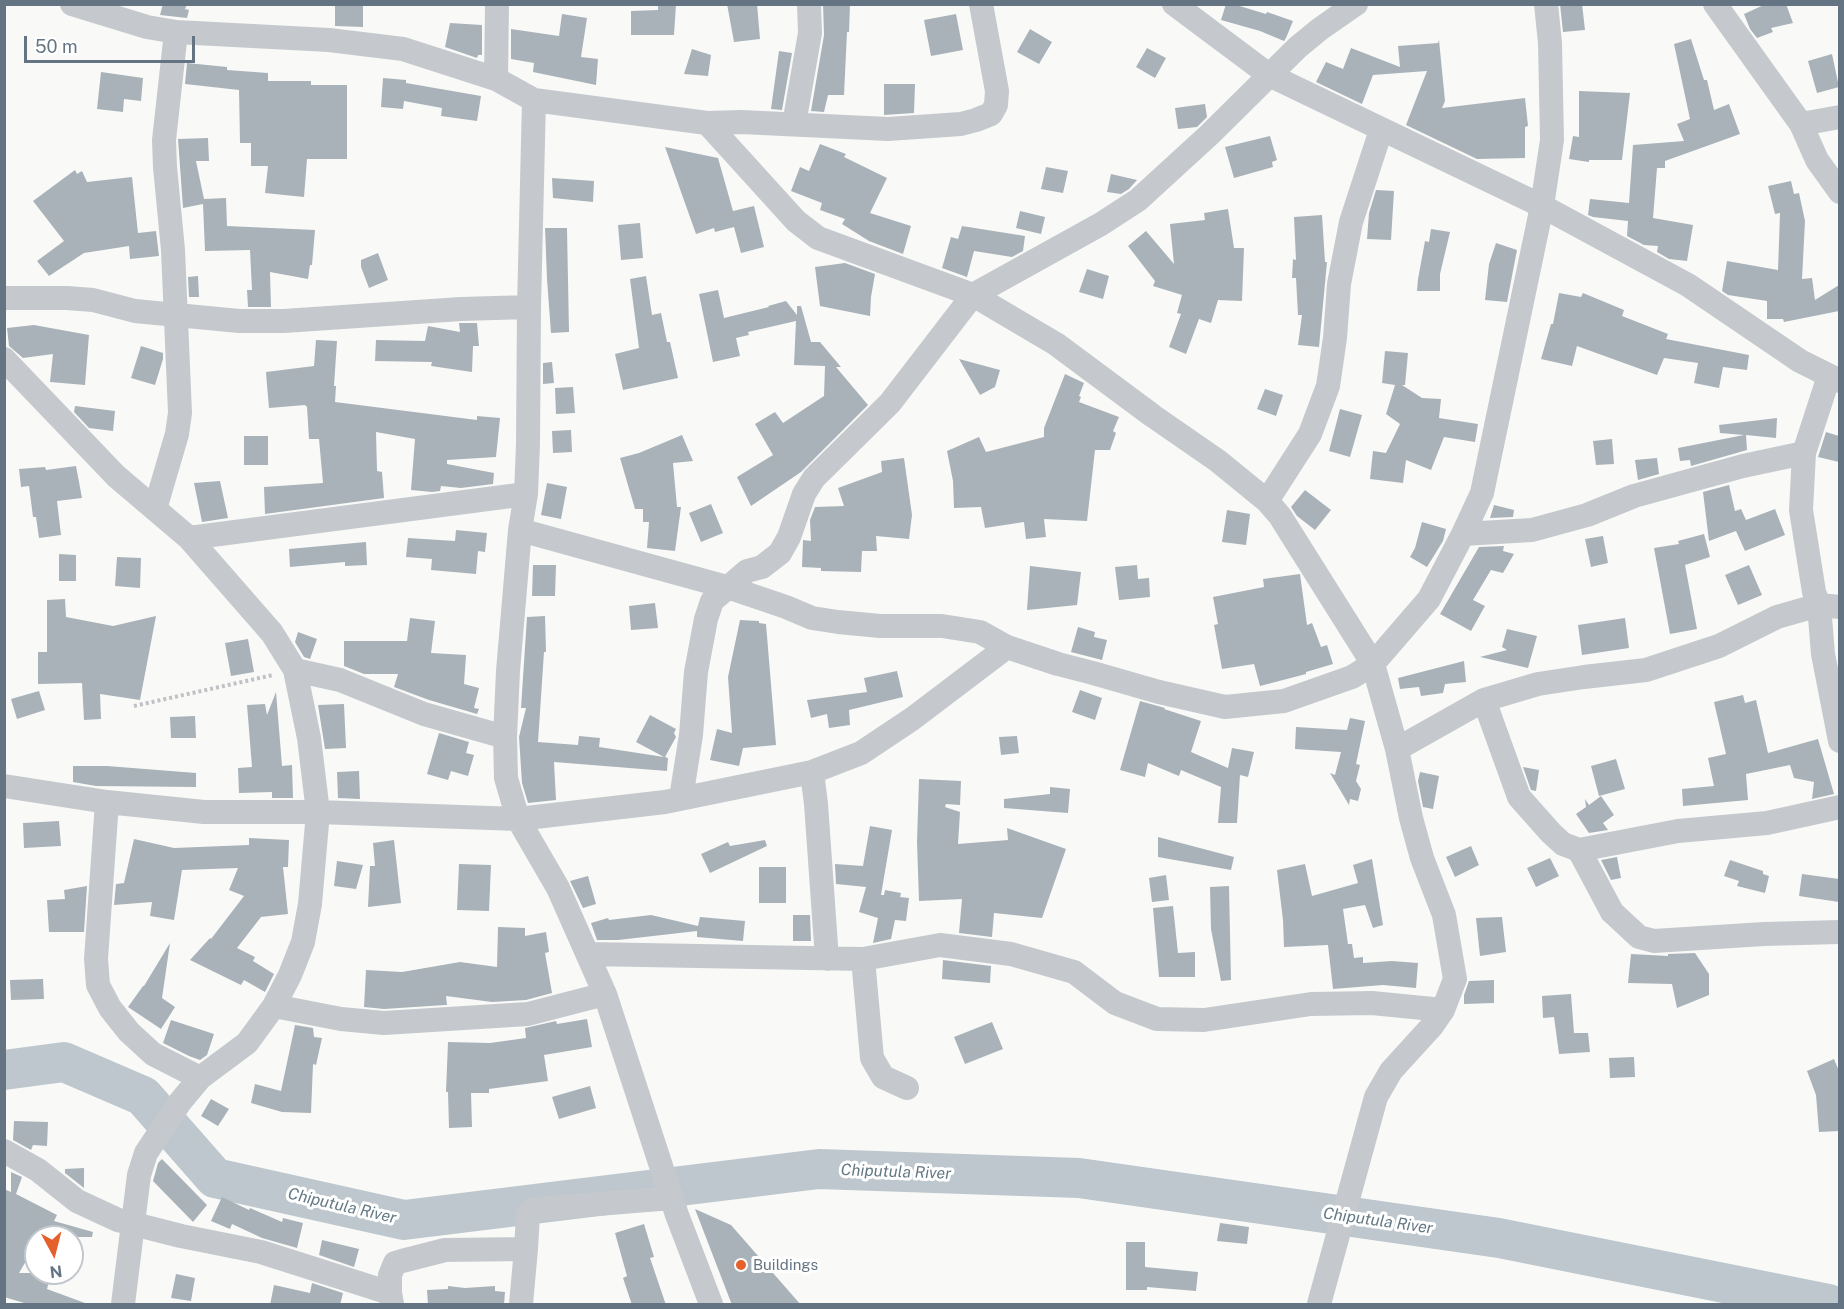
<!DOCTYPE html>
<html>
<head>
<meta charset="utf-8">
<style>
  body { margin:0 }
  #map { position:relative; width:1844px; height:1309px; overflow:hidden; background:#f9faf7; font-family:"Public Sans",sans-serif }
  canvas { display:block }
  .frame { position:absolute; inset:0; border:6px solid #647483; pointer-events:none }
  .north { position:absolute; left:24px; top:1225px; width:60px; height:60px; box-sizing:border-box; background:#fff; border:2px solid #c1c7cd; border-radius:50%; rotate:173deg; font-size:16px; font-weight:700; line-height:24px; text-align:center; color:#647483 }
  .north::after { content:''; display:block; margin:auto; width:21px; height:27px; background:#e5602b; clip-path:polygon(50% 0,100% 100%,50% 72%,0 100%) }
  .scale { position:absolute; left:24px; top:36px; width:171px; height:27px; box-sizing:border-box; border:3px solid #647483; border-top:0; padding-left:8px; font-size:18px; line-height:21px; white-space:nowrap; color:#647483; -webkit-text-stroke:4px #fff; paint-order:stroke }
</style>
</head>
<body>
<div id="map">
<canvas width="1844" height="1309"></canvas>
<div class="frame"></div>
<div class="north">N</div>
<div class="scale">50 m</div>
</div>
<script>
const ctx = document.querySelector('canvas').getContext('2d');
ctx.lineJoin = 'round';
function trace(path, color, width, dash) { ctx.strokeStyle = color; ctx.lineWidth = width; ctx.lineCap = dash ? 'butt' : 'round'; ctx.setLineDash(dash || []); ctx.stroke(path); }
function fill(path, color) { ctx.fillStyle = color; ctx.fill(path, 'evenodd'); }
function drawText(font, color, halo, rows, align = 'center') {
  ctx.font = font + ' "Public Sans",sans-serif'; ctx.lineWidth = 6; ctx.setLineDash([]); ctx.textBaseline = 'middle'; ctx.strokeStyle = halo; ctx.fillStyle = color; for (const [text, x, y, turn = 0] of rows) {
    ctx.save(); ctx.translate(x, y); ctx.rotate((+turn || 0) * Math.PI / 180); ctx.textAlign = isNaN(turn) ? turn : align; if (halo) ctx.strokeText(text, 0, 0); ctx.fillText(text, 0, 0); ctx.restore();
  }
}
const river = new Path2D(`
  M4,1070l60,-8 79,34 72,82 189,42 415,-51 260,9 420,60 330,66`);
const building = new Path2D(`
  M163,4h24l-2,5 4,1 -2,8 -27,-3z
  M335,4h28v23l-28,-1z
  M658,4h18l-2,31h-43v-24l27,-1z
  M727,4h30l3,35 -26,3z
  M823,4h27l-1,28h-2l-3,63h-16l-4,17 -13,-1 13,-76z
  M1226,4h7l33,10 1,-2 26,9 -7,17 -2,3 -24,-10 -39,-11z
  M1560,4h22l3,26 -22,2z
  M1766,4h20l7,19 -22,5 2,4 -16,6 -7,-9 -6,-15z
  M562,14l25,4 -6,39 17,2 -2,26 -63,-13 1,-9 -23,-4v-30l48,7z
  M956,14l7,36 -32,6 -7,-36z
  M450,23l32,2v30h-4l-1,3 -32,-11z
  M1030,29l22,13 -13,22 -22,-12z
  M1691,39l13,41h3l7,30 15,-6 11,30 -75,27v7h-8l-4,50 40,7 -6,36 -18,-2 -12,-7 1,-6 -14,-1 -17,-9 1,-15 -35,-4 -5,-2 2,-16 39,4 4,-58 51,-4 -7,-17 13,-5 -16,-75z
  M1439,40l6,61 -3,7 83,-10 3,28 -3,1v31l-48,1 -71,-34 21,-54 -54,4 -11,29 -46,-22 10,-20 17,7 8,-21 49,19 -2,-21 40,-3z
  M1147,48l19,10 -11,20 -19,-11z
  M692,49l19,6 -3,21 -24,-2z
  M779,51l13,2 -10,57 -11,-1z
  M1832,54l7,33 -22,6 -9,-32z
  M187,63l40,4v3l41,3v8h43v4h36v74h-40l-3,38 -39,-4 3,-27h-17v-23h-11l-1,-53 -54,-6z
  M101,72l42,6 -2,23 -17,-2 -1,13 -26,-3z
  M383,78l23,2v3l75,13 -4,25 -36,-5 1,-8 -38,-7 -1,8 -22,-2z
  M884,84h31l-1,29 -30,2z
  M1579,91l51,2 -8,67h-33v2l-20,-3 4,-23 6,1z
  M1205,104l2,13 -10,10 -19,2 -3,-21z
  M1270,136l7,24 -5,2 1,5 -39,11 -9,-31z
  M208,138l1,23h-13l8,38 22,-1 1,28 88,4 -3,35h-2l-2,14 -38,-7 1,35h-23l-1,-17h5l-2,-40 -45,1 -2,-47 -20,4 -5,-69z
  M820,144l26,10 -2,3 43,21 -17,35 41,13 -8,28 -34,-13 -27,-17 3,-5 -25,-9 2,-7 -31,-12 9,-24 9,4z
  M665,147l53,11 15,53 21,-5 10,41 -23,6 -7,-26 -19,5 -1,-4 -18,6z
  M1046,167l22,4 -5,22 -22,-4z
  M75,170l2,4 5,-3 5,11 45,-5 6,56 18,-2 3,25 -29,3 -1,-13 -45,7 -35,23 -12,-15 27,-20 -31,-40z
  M1111,174l26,6 -8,9 -8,5 -14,-2z
  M552,178l42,3 -1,21 -40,-4z
  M1791,181l3,13 5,-1 6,28 -3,58 10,-1 3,22 24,-15v26l-55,11 -1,-3h-16v-18l-39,-6 -6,-4 5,-30 51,9 2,-57 -5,1 -7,-28z
  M1376,190l18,1 -3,49 -24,-1 2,-26z
  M1228,209l6,39h10l-2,53 -24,-1 -7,23 -12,-4 -13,35 -17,-7 12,-33 -4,-1 5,-18 -29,-9 2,-5 -27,-35 18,-15 28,33 -4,-40 35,-4 -1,-7z
  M1020,211l25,6 -4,17 -25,-6z
  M1322,215l3,47h2l-8,85 -21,-2 4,-30h-4l-2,-37h-4l1,-19 3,1 -2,-43z
  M640,223l3,35 -22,2 -3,-35z
  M962,226l63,10 -2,15 -11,6 -38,-6 -7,26 -25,-9 9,-31 7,2z
  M545,228h22l2,104 -18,1 -4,-54z
  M1431,229l19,3 -10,42v17h-23l1,-12 7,-38 4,1z
  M1496,243l21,7 -10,52 -22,-2 4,-36z
  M378,253l10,27 -19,8 -8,-21v-7z
  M845,263l30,11 -4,23 -1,19 -50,-10 -5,-39z
  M1087,269l22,7 -6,23 -24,-7z
  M198,276l1,21h-10l-1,-20z
  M646,276l6,39 9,-2 6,29h3l8,36 -55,12 -8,-36 24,-6 -9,-69z
  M718,290l6,28 45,-11 -1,-1 18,-5 11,14v-9h4l10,36h9l21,25h-5l32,38 -67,67 -50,34 -14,-29 36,-22 -18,-31 20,-12 8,11 41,-27 1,-30 -31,-1 2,-44 -48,11 1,3 -13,3 4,18 -27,6 -14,-68z
  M1559,293l22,4 2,-4 41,17 -2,6 46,18 -2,5 83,16 -2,15 -24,-3 -4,21 -25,-5 4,-20 -34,-5 -7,17 -80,-29 -5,20 -31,-7 10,-35h2z
  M459,323h18l2,23h-6l-1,26 -41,-6 1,-4 -57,-1 1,-21 49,1 3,-15 32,6z
  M34,325l55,10 -4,50 -35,-3 3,-28 -30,4 -14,-12 -2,-18z
  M316,340l21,1 -3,45h2l-1,16 142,18v-4l23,2 -4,39 -49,3v4l47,9 -1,11 -32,4 -20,-2 -1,5 -8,1 -21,-2 4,-51 -39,-7 1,39 5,1 2,26 -119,16 -1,-27 59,-4 -4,-44h-10l-2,-32 -2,-2 -36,3 -2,-23 -1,-13 48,-6z
  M141,346l22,7v6l-8,26 -24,-7z
  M1385,351l23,2 -3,32h-3l20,13 19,1 -2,19 39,6 -3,18 -31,-5 -13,33 -25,-10 -3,23 -33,-4 3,-28 13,2 14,-29 -14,-10 9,-29 -13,-2z
  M959,359l41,11 -5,17 -15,8z
  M552,362l2,21 -11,1v-21z
  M1065,374l19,9 -5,13 2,1 -2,5 40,15 -6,14 3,2 -6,17h-15l-8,71 -43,-2 2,18 -20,2 -2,-17 -39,6 -4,-21 -27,1 -1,-27 -6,-30 32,-14 7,15 58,-15v-9z
  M573,387l2,26 -19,1 -1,-26z
  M1265,389l18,6 -7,21 -19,-7z
  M75,406l40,5 -2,20 -24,-3 -15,-16z
  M1340,409l22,6 -12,42 -21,-6z
  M1777,418l-1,20 -30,-3 1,15 -56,16 -1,-6 -10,1 -2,-13 66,-13 -24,-2 -1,-8z
  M571,430l1,22 -19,1 -1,-22z
  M1826,432l13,4v26l-21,-5z
  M682,435l11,26 -20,2 4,44h4l-6,44 -28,-3 2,-26h-6v-13h-8l-15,-51 19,-5z
  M244,436h24v29h-24z
  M1612,439l2,25 -18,1 -3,-24z
  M904,458l8,57 -3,24 -33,-3 1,15h-15l-1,21 -40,-1v-3l-19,-1 1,-27 8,1 -1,-21 5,-13 29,-1 -6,-18 44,-16 -1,-11z
  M1657,458l2,16 -21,6 -3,-20z
  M76,466l6,32 -25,3 4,34 -22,3 -3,-21h-3l-4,-31 -8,1 -2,-18 26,-2 1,3z
  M220,481l8,37 -26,4 -8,-39z
  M547,483l20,4 -6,32 -20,-4z
  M1729,485l6,26 6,-2 5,11 29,-11 10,26 -40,16 -9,-20 -27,10 -6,-49z
  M1305,490l26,20 -16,20 -18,-14 -6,-9z
  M711,504l12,29 -22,9 -12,-29z
  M1494,505l20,5 -1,7 -23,1z
  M1227,510l23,4 -4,31 -24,-3z
  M1422,522l24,7 -3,12 -16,26 -17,-10 5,-9z
  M456,530l31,3 -2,19 -7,-1 -2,23 -45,-4 1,-11 -26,-2 2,-19 47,3z
  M1704,534l6,23 -25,8 12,64 -27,5 -16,-86 25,-4 -1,-3z
  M1603,536l5,27 -17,4 -6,-28z
  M366,542l1,23 -22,1v-4l-55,5 -1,-18z
  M1504,546l-1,5 11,3 -11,19 -12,-3 -18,30 12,6 -14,25 -31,-17 39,-67z
  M59,554l17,1v26h-17z
  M117,557l24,1 -1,30 -25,-2z
  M533,565h23l-1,31h-23z
  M1137,565l1,14 11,-1 1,19 -31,3 -4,-33z
  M1749,565l13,30 -24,10 -13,-30z
  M1030,566l51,6 -4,33 -50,5z
  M1300,574l7,51 5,-2 9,24 6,-2 6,19 -27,8v2l-46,12 -6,-22 -32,5 -8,-44 4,-1 -5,-27 51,-10 -1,-8z
  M65,599l1,18 47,9 43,-10 -16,84 -40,-6 1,25 -17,1 -2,-37 -44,1v-32h9v-52z
  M655,603l3,25 -27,2 -2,-24z
  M545,616l1,36h-2l-6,90 40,3 1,-9 21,2 -1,9 65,10 -28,-15 14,-27 26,14 -2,4 2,4 -11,20 3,1 -1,13 -113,-9 2,38 -28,3 -6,-20 -3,-46 7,-29h-5l6,-91z
  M410,618l25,3 -4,32 35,2 -2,29 15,4 -5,20 5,1 -2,5 -48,-14 -35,-13 4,-13h-34l-20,-8v-25h63z
  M1625,618l4,30 -47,7 -4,-30z
  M740,620l19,1v2l7,1 10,121 -33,3 -4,18 -29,-6 7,-31 15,4 -4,-56z
  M1078,627l17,5 -1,5 13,3 -5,20 -31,-8z
  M1507,629l30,7 -9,32 -48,-11 27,-7 -5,-3z
  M298,632l19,7 -7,20 -6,-2 -9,-15z
  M248,639l6,33 -23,4 -6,-33z
  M1464,661l2,21 -21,2 -2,9 -22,3 -2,-9 -19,2 -2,-11z
  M897,671l6,26 -54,13 1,15 -21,3 -2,-14 -16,4 -4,-18 60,-8 -3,-14z
  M1080,690l22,8 -7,22 -23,-8z
  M39,691l6,19 -28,9 -6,-20z
  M276,692l6,74 10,-1 1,33h-21v-6l-33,1 -1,-25 14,-1 -5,-62 18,-1 2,11z
  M1743,695l2,8 11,-3 12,53 50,-14 16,55 -22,5 2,-17 -20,-4 -4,-13 -44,9 2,26 -65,6 -1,-17 32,-3 -6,-28 18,-4 -12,-52z
  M1140,701l25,7 -1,1 37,12 -10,31 37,16 4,-20 22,4 -6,25 -8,-2 -3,48h-19l3,-36 -40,-17 -2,6 -31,-13 -3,14 -25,-7z
  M344,704l2,44 -21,1 -7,-44z
  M195,716l1,22h-25l-1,-21z
  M1350,718l15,3 -9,43 4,1 -4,16 5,8 -3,12 -8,-2 -1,6 -19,-32 5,2 6,-23 -46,-3 1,-22 51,3z
  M439,733l30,9 -3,11 8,2 -6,21 -17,-5 -3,9 -21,-6z
  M1017,736l2,17 -18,2 -2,-18z
  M1616,759l9,30 -26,7 -8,-30z
  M73,766h34l89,7v14l-100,-1 -23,-4z
  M1523,767l16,3 -3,21 -5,-1z
  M359,771l1,28 -22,-1 -1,-26z
  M1420,772l19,4 -6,33 -10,-2 -5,-26z
  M919,779l42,2 -1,24 -14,-1 -1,3 15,5 -2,32 50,-4 -1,-12 59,21 -24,69 -48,-5 -2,24 -33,-4 3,-34 -43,2 -2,-59z
  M1050,787l20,2 -2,24 -64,-5v-9l46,-5z
  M1601,796l13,19 -11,8 5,7 -19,3 -13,-19 10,-7 -1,-8 4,6z
  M59,821l2,25 -37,2 -1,-25z
  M870,826l22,4 -11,65h3l1,-5 16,3 -1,4 9,1 -3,23 -11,-1 -4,19 -18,4 5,-25 -19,-6 7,-25 -30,-3 -1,-20 28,2z
  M1158,837l76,20 -3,13 -73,-13z
  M249,838l40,2 -1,27h-5l5,47 -27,3 -24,31 18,9 -2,4 21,13 -9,18 -21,-12 -3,5 -51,-25 20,-22 1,1 33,-43 -15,-6 9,-22 -56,2 -8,50 -24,-4 2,-14 -38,3 2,-21 8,-1 10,-44 40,9 75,-3z
  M394,840l7,63 -33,4 2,-41h5l-2,-23z
  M765,840l2,6 -57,27 -9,-19 27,-12 2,4z
  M1471,846l8,19 -24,12 -9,-20z
  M1617,857l4,21 -10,2 -10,-20z
  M1550,858l9,18 -23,11 -9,-19z
  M1372,859l11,66 -10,3 -8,-23 -22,4 5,35h4l2,14 9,-1v6l29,-2 26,2 -2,25 -33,-3 -50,4 -5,-44 -44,2 -1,-27 -6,-50 28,-6 7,32 46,-13 -5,-18z
  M1730,860l33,11v3l6,2 -4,17 -28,-7 2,-5 -15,-5z
  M337,861l26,4 -7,24 -22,-3z
  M459,864l32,1 -2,46 -32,-1z
  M759,867h27v36h-27z
  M1802,874l37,5v23l-40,-6z
  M1166,875l3,25 -17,2 -3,-24z
  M588,876l8,28 -13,4 -13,-27z
  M87,886l-3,46h-35l-2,-32 18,-1 -1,-9z
  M1229,886l2,94 -10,1 -10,-52 -1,-42z
  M1173,906l5,47 17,-1v25h-36l-6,-69z
  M651,915l47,11 2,-9 45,4 -2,20 -46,-4v-6l-79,9h-21l-6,-17 17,-5 1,2z
  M793,915h17l1,26h-18z
  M1502,917l4,35 -26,4 -4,-38z
  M498,927l27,1v8l21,-4 3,20 -4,1 7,40 -26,7 -34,2 -46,-6 1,9h-2l-61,4 -20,-2 2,-37 36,2 58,-10 37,5z
  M170,943l-8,55 13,9 -14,22 -33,-22 15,-21h1z
  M1695,953l14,21v21l-32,13 -5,-24 -44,-1 3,-29 37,2v-2z
  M943,960l48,6 -1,17 -48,-4z
  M43,979l1,20 -33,1 -1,-20z
  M1494,980v23l-30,1v-9l5,-14z
  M1571,994l3,39h14l2,19 -31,2 -5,-37 -11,1 -1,-22z
  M587,1019l5,28 -48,8 4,26 -59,8v4h-18l1,34 -23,1 -1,-36h-2l2,-50 42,1 36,-5 -1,-10 31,-7 1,3z
  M171,1020l43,14 -7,21 -7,5 -11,-4 -26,-13z
  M992,1022l11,27 -38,15 -11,-27z
  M295,1025l18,3 1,9 8,1 -6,27 -3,-1 -2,49 -29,-1 -31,-9 4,-19 26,7z
  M1634,1057l1,20 -25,1 -1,-20z
  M1834,1059l5,12v60l-20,1 -3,-37 -9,-24z
  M590,1086l6,22 -37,11 -7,-22z
  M211,1099l18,10 -11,17 -17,-10z
  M14,1121l34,1 -1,24 -14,-1 -2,5 -18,-10z
  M162,1159l45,46 -14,17 -40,-41 5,-18z
  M84,1168v20l-19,-15v-4z
  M11,1172l11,5 -6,17 41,21 -3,6 39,11 -1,5h-56v7l-17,29h32l-4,16 38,14 -1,2h-53l-27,-8v-108l7,3z
  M222,1197l27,13 1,-2 32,14 1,-4 20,5 -6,25 -35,-10 -30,-14 -2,5 -19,-8z
  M695,1209l36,16 70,80h-69z
  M1220,1223l29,4 -2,17 -30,-3z
  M644,1224l10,33 -4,1 16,47h-34l-9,-27 4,-2 -12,-43z
  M322,1240l37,9 -5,18 -35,-12z
  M1126,1242h19v25l53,5 -2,19 -49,-4v3h-21z
  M176,1274l19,4 -4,23 -20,-3z
  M312,1283l31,10 -3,12h-70l4,-20 36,8z
  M448,1286l17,2 30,-2v5l10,1 -1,13h-76l-1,-15 21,-1z`);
const path = new Path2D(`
  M134,706l139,-31`);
const minor = new Path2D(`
  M72,4l75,23 29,5 153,8 74,9 93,30 38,21 173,23 34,-1 147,7 73,-5 15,-4 15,-6 5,-9 1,-14 -16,-87
  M1174,4l95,71 273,131 146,79 112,76 40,20
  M1715,4l86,120 16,36 23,32
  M496,79l1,-75
  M534,100l-5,207 -1,137 -2,50 -6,36 -12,141 -3,66 1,41 12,41 40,69 47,106 72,221 34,89
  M707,123l89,98 22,17 155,57 83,49 97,72 65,45 49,40 13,15 93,148 24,85 87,-49 54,-16 46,-7 62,-7 73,-24 58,-29 42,-12 21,2
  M794,124l16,-91 -1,-29
  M1801,124l39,-7
  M4,298h63l26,2 42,11 104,10h45l177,-12 68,-2
  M4,359l112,117 73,62 83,95 23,37 14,68 9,74 -8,92 -7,38 -13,33 -16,31 -27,37 -47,35 -20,24 -34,51 -7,22 -16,129
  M1829,376l-25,77 -3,57 13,82 5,13 4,49 17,87
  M1267,501l43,-67 18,-48 7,-48 4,-54 12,-62 30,-92
  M155,509l22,-75 3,-21 -7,-163 -8,-83 -1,-27 12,-108
  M520,530l207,57 59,20 26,11 26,4 42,4h62l38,6 27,15
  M1463,534l69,-4 55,-15 47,-19 109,-30 61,-13
  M189,538l337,-44
  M295,670l45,10 84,34 81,23
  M1484,700l35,97 32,36 12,11 16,6 99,-19 89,-8 73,-16
  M812,772l4,32 11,155
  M4,786l103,16 97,10h114l200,7 147,-17 147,-30 49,-19 51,-34 95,-72 51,17 35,9 66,19 66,15 59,-6 68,-24 21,-13 56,-65 34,-65 19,-41 60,-287 10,-66 -2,-97 -4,-39
  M681,798l10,-63 5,-63 10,-53 6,-18 35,-30 15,-4 18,-14 9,-16 15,-43 10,-16 76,-75 83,-108 128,-71 37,-24 71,-65 89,-88 22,-18 36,-25
  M107,802l-11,157 2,26 12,23 19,24 24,22 47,24
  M1579,850l33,62 27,25 15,4 110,-7 76,-2
  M588,954l275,5 77,-14 71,9 63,18 41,31 42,16 47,1 107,-16 61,-1 71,7
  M863,959l9,99 11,19 24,11
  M274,1006l67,13 43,4 144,-9 77,-20
  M4,1151l34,19 39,31 41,19 63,16 80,16 129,41 2,11
  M390,1293v-18l5,-12 7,-2 43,-11 81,-1 2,-35 7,-5 137,-11
  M521,1304l5,-55
  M1319,1304l57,-207 15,-26 41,-45 11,-16 12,-31 -11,-64 -22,-57 -11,-40 -14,-69`);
const markers = [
  [741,1265,6,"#e5602b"]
];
const poiNames = [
  ["Buildings",753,1265]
];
const waterNames = [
  ["Chiputula River",896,1172,2],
  ["Chiputula River",342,1206,13],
  ["Chiputula River",1378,1221,8]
];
trace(river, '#bdc7cd', 40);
fill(building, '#a9b2b9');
trace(path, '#bfc1c4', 4, [3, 3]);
trace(minor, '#c5c9cd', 24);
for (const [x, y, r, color] of markers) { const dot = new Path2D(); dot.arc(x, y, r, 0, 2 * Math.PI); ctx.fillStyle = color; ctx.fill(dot); trace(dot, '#fff', 2); }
drawText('15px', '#647483', '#fff', poiNames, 'left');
drawText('italic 16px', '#647983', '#fff', waterNames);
</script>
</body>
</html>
